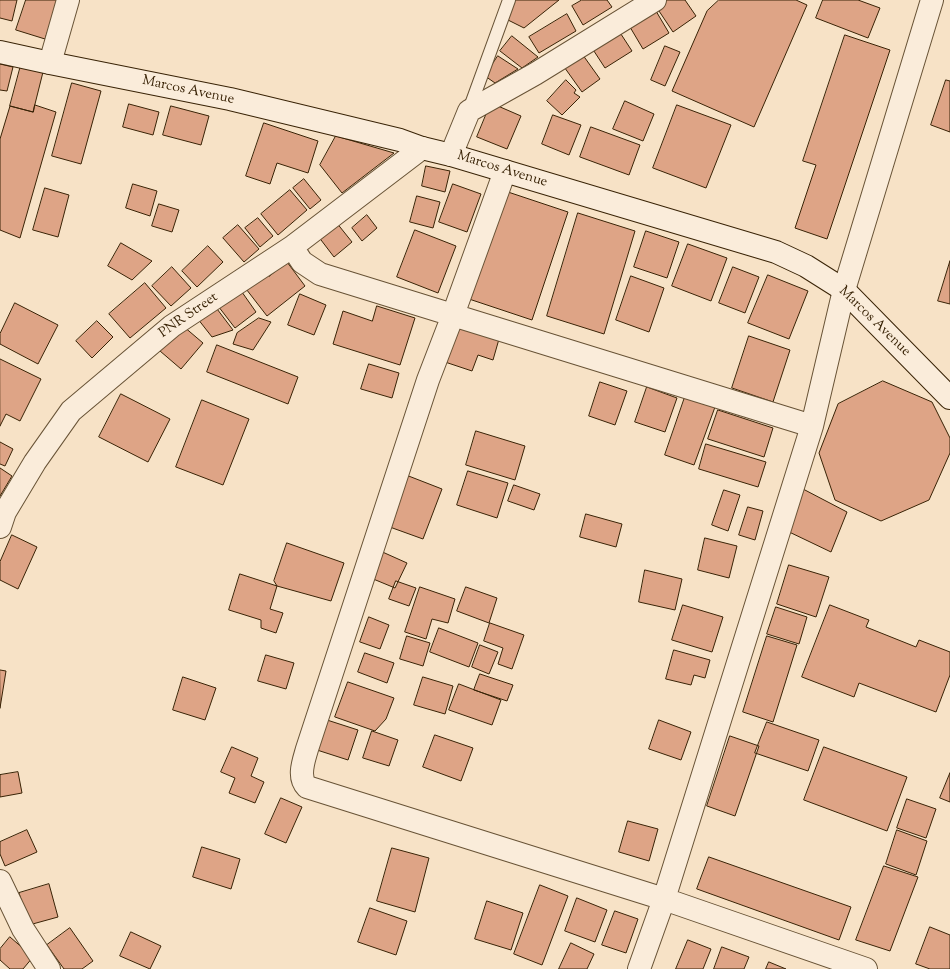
<!DOCTYPE html>
<html>
<head>
<meta charset="utf-8">
<style>
  body { margin:0 }
  canvas { display:block; background:#f7e2c6 }
</style>
</head>
<body>
<canvas width="950" height="969"></canvas>
<script>
const ctx = document.querySelector('canvas').getContext('2d');
ctx.lineJoin = 'round';
function fill(path, color) { ctx.fillStyle = color; ctx.fill(path, 'evenodd'); }
function trace(path, color, width, dash) { ctx.strokeStyle = color; ctx.lineWidth = width; ctx.lineCap = dash ? 'butt' : 'round'; ctx.setLineDash(dash || []); ctx.stroke(path); }
function drawText(font, color, halo, rows, align = 'center') {
  ctx.font = font + ' "Sorts Mill Goudy",serif'; ctx.lineWidth = 3; ctx.setLineDash([]); ctx.textBaseline = 'middle'; ctx.strokeStyle = halo; ctx.fillStyle = color; for (const [text, x, y, turn = 0] of rows) {
    ctx.save(); ctx.translate(x, y); ctx.rotate((+turn || 0) * Math.PI / 180); ctx.textAlign = isNaN(turn) ? turn : align; if (halo) ctx.strokeText(text, 0, 0); ctx.fillText(text, 0, 0); ctx.restore();
  }
}
const building = new Path2D(`
  M0,0h17l-5,21 -12,-3z
  M26,0h32l-13,39 -29,-9z
  M515,0h44l-35,28 -16,-8z
  M582,0h25l5,7 -29,18 -11,-19z
  M663,0h22l11,16 -23,16 -18,-27z
  M719,0h77l11,5 -53,122 -82,-36 35,-80z
  M823,0h35l22,8 -12,30 -52,-20z
  M653,6l16,27 -26,16 -16,-27z
  M567,14l9,17 -37,22 -10,-16z
  M617,28l15,23 -27,17 -15,-23z
  M845,35l45,15 -63,189 -32,-11 21,-63 -13,-4z
  M512,36l26,21 -16,11 -22,-17z
  M665,46l15,6 -15,34 -14,-6z
  M580,51l20,28 -18,13 -20,-28z
  M498,56l20,13 -23,14 -10,-7z
  M0,64l13,3 -6,24 -7,-1z
  M21,65l22,7 -10,40 -23,-6z
  M566,80l10,10 -2,3 6,4 -18,18 -15,-14z
  M946,80l4,1v51l-19,-7z
  M72,83l29,8 -20,73 -29,-8z
  M625,101l29,13 -11,27 -30,-12z
  M491,103l30,13 -14,33 -30,-12z
  M129,104l30,8 -6,23 -30,-8z
  M35,105l21,7 -36,126 -20,-8v-91l10,-33 23,6z
  M677,105l54,20 -25,63 -53,-20z
  M171,106l38,10 -8,29 -38,-10z
  M553,115l28,10 -12,30 -27,-11z
  M264,123l54,18 -10,32 -31,-10 -7,21 -24,-8z
  M591,127l49,18 -11,30 -49,-18z
  M336,136l58,17 -52,40 -22,-28z
  M426,166l24,5 -5,21 -23,-6z
  M304,179l17,21 -11,9 -17,-21z
  M133,184l24,7 -7,25 -24,-8z
  M453,184l28,10 -14,38 -28,-10z
  M45,188l24,7 -11,42 -25,-7z
  M290,190l17,20 -29,25 -17,-21z
  M505,191l63,21 -36,108 -63,-21z
  M417,196l23,6 -7,26 -23,-6z
  M159,204l20,6 -7,22 -20,-6z
  M578,213l57,18 -31,103 -57,-18z
  M367,215l10,13 -15,13 -10,-13z
  M258,218l15,18 -13,11 -15,-19z
  M336,222l16,20 -18,15 -16,-21z
  M238,225l21,24 -15,13 -21,-24z
  M415,230l41,16 -18,47 -41,-16z
  M646,231l33,11 -12,36 -33,-11z
  M121,243l31,18 -20,19 -24,-14z
  M688,244l39,14 -16,43 -39,-15z
  M208,246l15,16 -26,25 -15,-16z
  M950,261v43l-12,-3z
  M287,262l18,24 -38,30 -24,-31 20,-16 6,7z
  M172,267l19,21 -20,18 -19,-20z
  M733,267l26,10 -14,36 -26,-10z
  M768,275l40,16 -19,48 -41,-16z
  M631,276l33,12 -15,44 -33,-12z
  M145,283l21,25 -36,30 -21,-24z
  M237,285l19,27 -21,16 -20,-26z
  M300,294l26,11 -12,30 -26,-10z
  M211,301l22,29 -21,7 -18,-23z
  M15,303l43,22 -20,39 -38,-20v-10z
  M377,306l38,12 -15,47 -67,-21 10,-33 29,10z
  M259,318l12,4 -18,28 -20,-6 4,-11z
  M97,321l16,16 -21,21 -16,-17z
  M454,324l45,15 -6,21 -15,-5 -6,16 -30,-10z
  M183,326l20,17 -22,26 -21,-18z
  M749,336l41,14 -17,52 -41,-14z
  M217,345l81,32 -10,27 -81,-32z
  M0,359l41,20 -21,42 -14,-7 -6,12z
  M369,364l30,9 -7,25 -31,-9z
  M883,381l49,21 18,36v15l-21,47 -48,21 -46,-21 -16,-47 19,-49z
  M600,382l27,9 -12,34 -26,-9z
  M647,387l30,11 -12,34 -30,-10z
  M121,394l49,25 -22,43 -49,-25z
  M685,397l30,10 -21,58 -29,-10z
  M202,400l47,19 -26,66 -47,-18z
  M718,410l55,18 -9,29 -56,-18z
  M476,431l49,15 -10,34 -49,-15z
  M0,442l13,7 -8,17 -5,-2z
  M706,444l60,18 -8,25 -59,-18z
  M0,468l12,8 -12,20z
  M468,471l40,12 -11,35 -40,-13z
  M406,475l36,14 -19,50 -36,-13z
  M514,485l26,9 -6,16 -26,-9z
  M803,489l44,23 -16,40 -46,-22z
  M724,490l16,5 -12,36 -16,-6z
  M748,507l15,4 -8,29 -16,-5z
  M586,514l36,10 -6,23 -36,-10z
  M12,535l25,12 -19,42 -18,-9v-18z
  M705,538l32,8 -8,32 -31,-8z
  M287,543l57,20 -13,38 -54,-15 -3,-5z
  M378,550l29,13 -12,25 -29,-12z
  M789,565l40,12 -13,40 -39,-13z
  M645,570l37,9 -7,31 -36,-8z
  M240,574l37,12 -7,23 13,4 -7,20 -15,-5v-8l-32,-10z
  M396,581l20,7 -7,18 -20,-7z
  M420,587l35,12 -7,24 -16,-4 -6,20 -21,-7z
  M466,587l31,11 -8,25 -32,-12z
  M683,605l40,12 -11,35 -40,-12z
  M830,605l39,15 -3,7 50,20 3,-7 31,12v23l-14,37 -77,-29 -5,14 -52,-20z
  M776,607l31,10 -8,27 -32,-10z
  M369,617l20,8 -9,24 -20,-7z
  M490,623l34,12 -12,34 -14,-5 5,-16 -19,-7z
  M439,628l39,15 -9,24 -39,-15z
  M407,636l23,7 -7,23 -23,-7z
  M767,636l30,9 -24,77 -30,-10z
  M480,645l18,7 -9,22 -17,-7z
  M674,650l36,10 -5,18 -11,-3 -3,10 -25,-6z
  M365,653l29,10 -7,20 -29,-11z
  M266,655l28,8 -8,26 -28,-8z
  M0,670l6,1 -6,37z
  M480,674l33,11 -6,16 -33,-11z
  M183,677l33,11 -11,32 -32,-10z
  M423,677l30,9 -8,28 -31,-9z
  M348,682l46,16 -8,21 -11,12 -40,-14z
  M459,684l42,16 -9,25 -43,-15z
  M327,720l31,10 -10,30 -31,-10z
  M659,720l32,12 -10,28 -32,-11z
  M767,722l52,18 -11,31 -53,-18z
  M372,731l26,9 -9,26 -26,-8z
  M435,735l38,13 -12,33 -38,-14z
  M730,736l29,10 -24,70 -28,-10z
  M232,747l26,11 -7,18 13,6 -9,21 -26,-10 6,-15 -14,-6z
  M824,747l83,30 -20,54 -83,-31z
  M18,772l4,21 -22,4v-22z
  M950,773v29l-10,-4z
  M281,798l21,9 -16,36 -21,-9z
  M907,799l29,10 -10,29 -29,-10z
  M628,821l30,8 -9,32 -30,-9z
  M27,830l10,22 -32,14 -5,-12v-12z
  M897,830l30,11 -11,34 -30,-11z
  M202,847l38,12 -9,30 -38,-12z
  M392,848l37,10 -14,54 -38,-11z
  M709,857l142,50 -12,33 -142,-51z
  M884,866l34,11 -28,74 -34,-11z
  M49,884l9,33 -29,8 -10,-32z
  M540,885l28,11 -26,69 -28,-11z
  M577,898l30,12 -12,32 -30,-11z
  M487,901l36,12 -12,37 -36,-11z
  M370,908l37,13 -11,34 -38,-13z
  M615,911l23,8 -12,34 -24,-8z
  M930,927l20,8v34h-20l-14,-5z
  M70,928l23,33 -11,8h-18l-17,-24z
  M131,932l30,14 -11,23 -30,-13z
  M10,937l23,20 -10,12h-13l-10,-9v-11z
  M688,940l23,9 -8,20h-27z
  M571,943l23,11 -7,15h-28z
  M722,947l27,10 -5,12h-30z
  M769,962l17,7h-20z`);
const lane = new Path2D(`
  M469,110l40,-110`);
const street = new Path2D(`
  M50,63l18,-63
  M451,155l18,-44 66,-37 120,-74
  M505,171l-52,144 -25,65 -121,369c-3,11 -10,28 0,38l357,112 202,70
  M292,247l10,15 18,12 492,152
  M0,527l5,-15 30,-50 36,-51 101,-85 120,-79 130,-99
  M0,881l23,48 26,40
  M639,969l25,-70 148,-473 32,-136 88,-290`);
const secondary = new Path2D(`
  M0,52l50,11 180,36 170,41 22,8 29,7 325,97 30,14 38,24 106,108`);
const streetNames = [
  ["Marcos Avenue",188,91,12],
  ["Marcos Avenue",502,170,17],
  ["PNR Street",189,316,-35],
  ["Marcos Avenue",874,322,44]
];
fill(building, '#dea486');
trace(building, '#392306', 1);
trace(lane, '#685336', 14);
trace(street, '#685336', 24);
trace(secondary, '#392306', 24);
trace(lane, '#faecda', 12);
trace(street, '#faecda', 22);
trace(secondary, '#faecda', 22);
drawText('14px', '#392306', '#faecda', streetNames);
</script>
</body>
</html>
